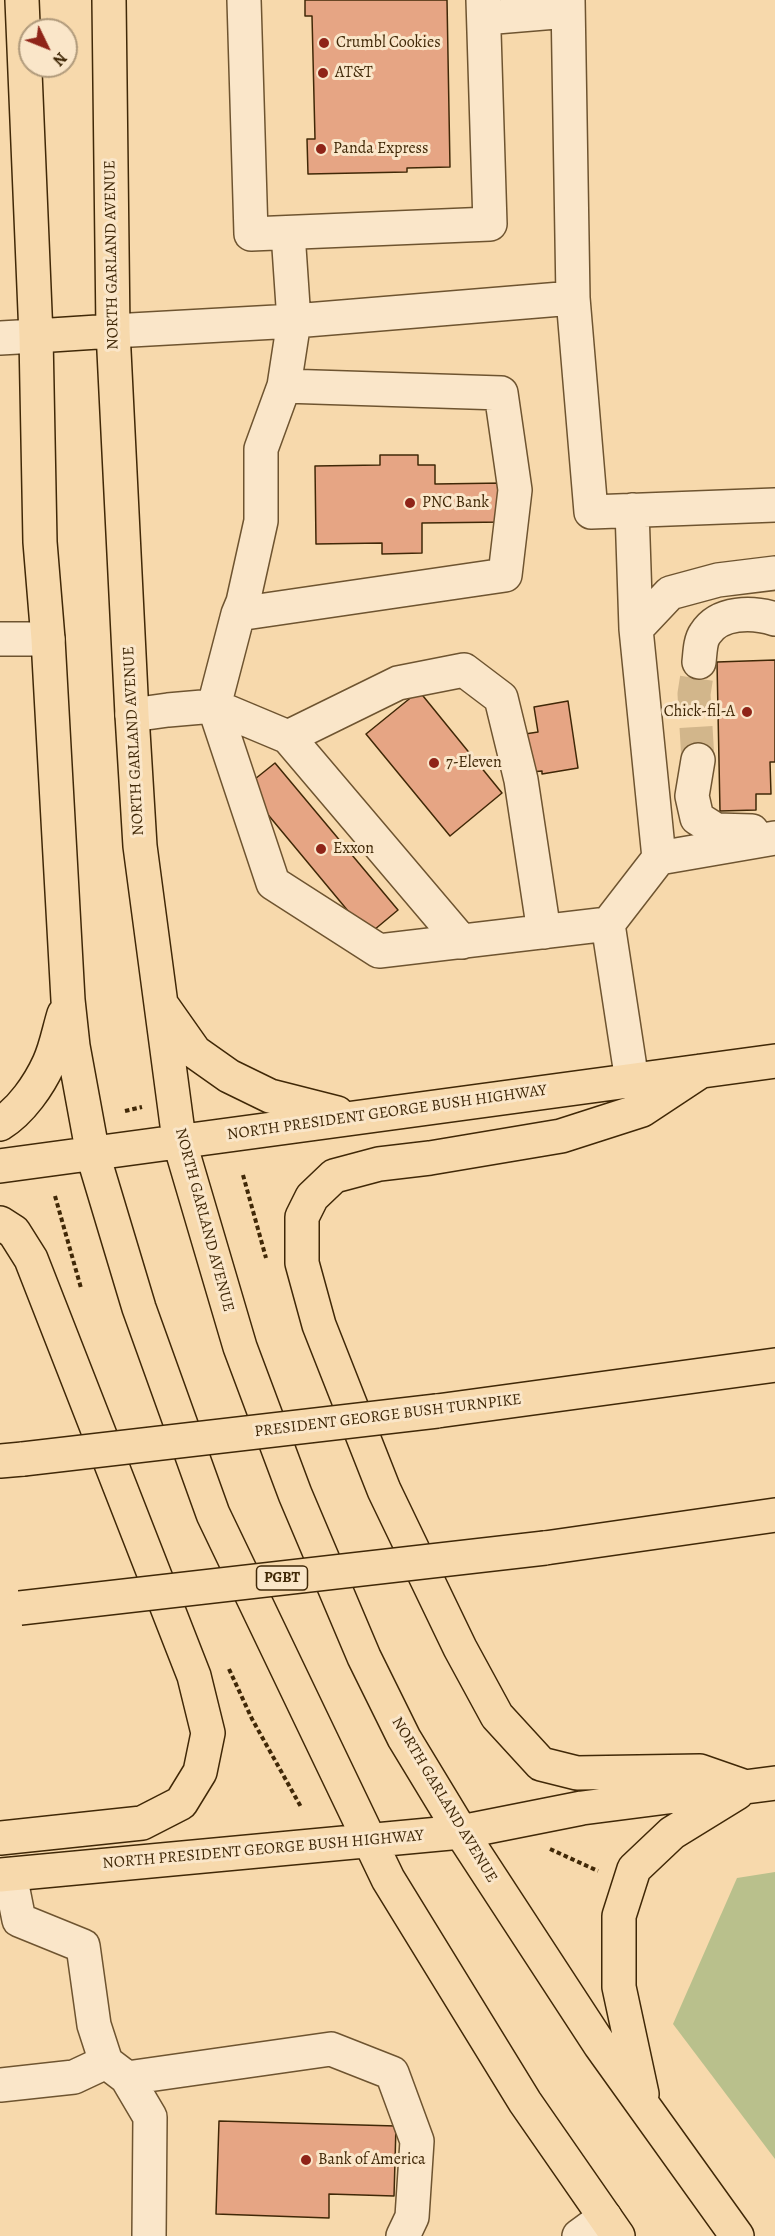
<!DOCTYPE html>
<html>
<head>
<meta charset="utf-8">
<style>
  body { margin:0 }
  #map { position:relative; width:775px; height:2236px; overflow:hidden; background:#f7d9ac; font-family:Alegreya,serif }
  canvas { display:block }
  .north { position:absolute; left:18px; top:18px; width:60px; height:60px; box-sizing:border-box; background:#fae6c9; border:2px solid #b09a7b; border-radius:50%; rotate:133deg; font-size:16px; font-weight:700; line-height:24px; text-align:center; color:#402807 }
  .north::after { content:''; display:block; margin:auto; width:21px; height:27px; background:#8f2418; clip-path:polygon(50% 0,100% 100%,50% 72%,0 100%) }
</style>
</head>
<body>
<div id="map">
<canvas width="775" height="2236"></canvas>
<div class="north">N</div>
</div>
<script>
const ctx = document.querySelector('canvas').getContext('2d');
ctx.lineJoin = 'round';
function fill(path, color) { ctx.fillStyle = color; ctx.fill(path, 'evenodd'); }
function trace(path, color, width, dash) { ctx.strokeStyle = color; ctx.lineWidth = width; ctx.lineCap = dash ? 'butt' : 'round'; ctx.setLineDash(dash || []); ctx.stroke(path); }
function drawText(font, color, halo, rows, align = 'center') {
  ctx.font = font + ' Alegreya,serif'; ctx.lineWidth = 6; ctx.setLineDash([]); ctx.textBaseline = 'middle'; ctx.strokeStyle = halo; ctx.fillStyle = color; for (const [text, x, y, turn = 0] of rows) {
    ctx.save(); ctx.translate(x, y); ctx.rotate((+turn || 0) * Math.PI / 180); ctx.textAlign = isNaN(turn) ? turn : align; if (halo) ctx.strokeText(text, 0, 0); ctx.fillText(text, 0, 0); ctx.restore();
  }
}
const green = new Path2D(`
  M775,1872v287l-102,-135 64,-146z`);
const building = new Path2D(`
  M305,0h142l3,167 -43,1v4l-99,2 -1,-35h8l-3,-123h-7z
  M380,455h38v10h17v19l69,-1 1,39 -83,1v30l-40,1v-11l-66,1 -1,-78 65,-1z
  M775,660v102h-5l1,32h-15v16l-36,1 -3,-149z
  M419,691l83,102 -52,43 -84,-102z
  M568,701l10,67 -36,6v-3l-11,1 -6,-38 13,-2 -4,-25z
  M275,763l123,147 -30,25 -123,-148z
  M219,2121l177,5 -2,70 -65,-2v24l-113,-4z`);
const minorTunnel = new Path2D(`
  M698,760l-4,-66 5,-32`);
const path = new Path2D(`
  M125,1111l17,-4
  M243,1175l23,83
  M55,1196l26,92
  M229,1669l23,50 49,88
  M550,1849l48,22`);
const minor = new Path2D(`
  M244,0l7,234 239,-10 -7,-224
  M568,0l5,298 18,214 184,-7
  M484,18l84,-7
  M113,331l181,-10 279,-23
  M0,338l36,-2
  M632,510l4,119 23,229
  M238,614l267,-39 10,-85 -14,-97 -217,-7
  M636,629l34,-36 48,-13 57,-7
  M0,639h48
  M699,662c1,-8 1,-21 6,-28 14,-23 48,-22 70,-15
  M214,706l59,177 106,68 229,-27 24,157
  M214,706l74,31 174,205
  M132,715l36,-5 46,-4 24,-92 5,-12 18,-81v-72l23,-63 10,-65 -6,-88
  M288,737l110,-54 66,-13 37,28 20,82 23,152
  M698,760l-6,36 5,22 19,12 36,1
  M608,924l51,-66 116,-20
  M10,1875l9,45 64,26 11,79 12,37
  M127,2078l204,-29 61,24 25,68 -5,76 -9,19
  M0,2085l74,-8 32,-15 21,16 23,39 -1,119
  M579,2236l26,-19`);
const major = new Path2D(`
  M22,0l14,336 4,206 8,97 20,361 5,46 20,109 46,153 74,206 175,365 137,223 93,134
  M109,0l4,331 19,384 8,131 39,294 61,207 55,147 69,163 40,81 57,94 139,213 137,191
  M36,336l77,-5
  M164,1008l31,44 34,24 41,20 67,17
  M701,1071l-59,39 -81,26 -131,22 -51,6 -45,12 -22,21 -10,20v46l17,62 65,165 76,158 37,68 44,48 36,9 123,-2 46,16
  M0,1124c21,-13 39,-39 49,-61 7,-15 10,-33 15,-49
  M0,1166l775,-105
  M0,1223l14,9 17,27 163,417 14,57 -8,39 -19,31 -39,20 -142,15
  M0,1875l461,-43 121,-24 193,-25
  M642,2094l-23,-107v-71l15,-47 38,-36 65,-40`);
const highway = new Path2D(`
  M437,1411l338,-46
  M0,1461l23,-2
  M545,1548l230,-33`);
const highwayBridge = new Path2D(`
  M23,1459l414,-48
  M20,1608l525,-60`);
const markers = [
  [324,43,6,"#8f2418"],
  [323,73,6,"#8f2418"],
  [321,149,6,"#8f2418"],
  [410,503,6,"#8f2418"],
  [747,712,6,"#8f2418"],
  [434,763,6,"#8f2418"],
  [321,849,6,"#8f2418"],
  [306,2160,6,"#8f2418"]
];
const shields = [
  [282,1578,51]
];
const shieldNames = [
  ["PGBT",282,1578]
];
const poiNames = [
  ["Crumbl Cookies",336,43],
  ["AT&T",335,73],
  ["Panda Express",333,149],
  ["PNC Bank",422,503],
  ["Chick-fil-A",735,712,"right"],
  ["7-Eleven",446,763],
  ["Exxon",333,849],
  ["Bank of America",318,2160]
];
const streetNames = [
  ["NORTH GARLAND AVENUE",112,255,-91],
  ["NORTH GARLAND AVENUE",134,741,-93],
  ["NORTH PRESIDENT GEORGE BUSH HIGHWAY",387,1113,-8],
  ["NORTH GARLAND AVENUE",204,1220,75],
  ["PRESIDENT GEORGE BUSH TURNPIKE",388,1416,-7],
  ["NORTH GARLAND AVENUE",444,1800,59],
  ["NORTH PRESIDENT GEORGE BUSH HIGHWAY",263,1850,-5]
];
fill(green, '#b9c08c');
fill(building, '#e6a584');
trace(building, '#402807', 1.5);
trace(minorTunnel, '#d2b68b', 33, [33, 16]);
trace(minor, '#6e5430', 36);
trace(major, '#402807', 36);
trace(highway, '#402807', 36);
trace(path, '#402807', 4, [4.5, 3]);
trace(minor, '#fae6c9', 33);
trace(major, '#f7d9ac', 33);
trace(highway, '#f7d9ac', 33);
trace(highwayBridge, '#402807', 36, []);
trace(highwayBridge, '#f7d9ac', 33);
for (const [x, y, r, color] of markers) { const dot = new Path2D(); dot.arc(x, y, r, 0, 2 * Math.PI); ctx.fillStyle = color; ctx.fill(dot); trace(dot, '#fae6c9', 2); }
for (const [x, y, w] of shields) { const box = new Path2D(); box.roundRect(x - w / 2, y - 12, w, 24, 4.5); ctx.fillStyle = '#fae6c9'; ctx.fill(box); trace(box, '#402807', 1.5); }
drawText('bold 15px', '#402807', null, shieldNames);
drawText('16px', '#402807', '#fae6c9', poiNames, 'left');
drawText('16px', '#402807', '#fae6c9', streetNames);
</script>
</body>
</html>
